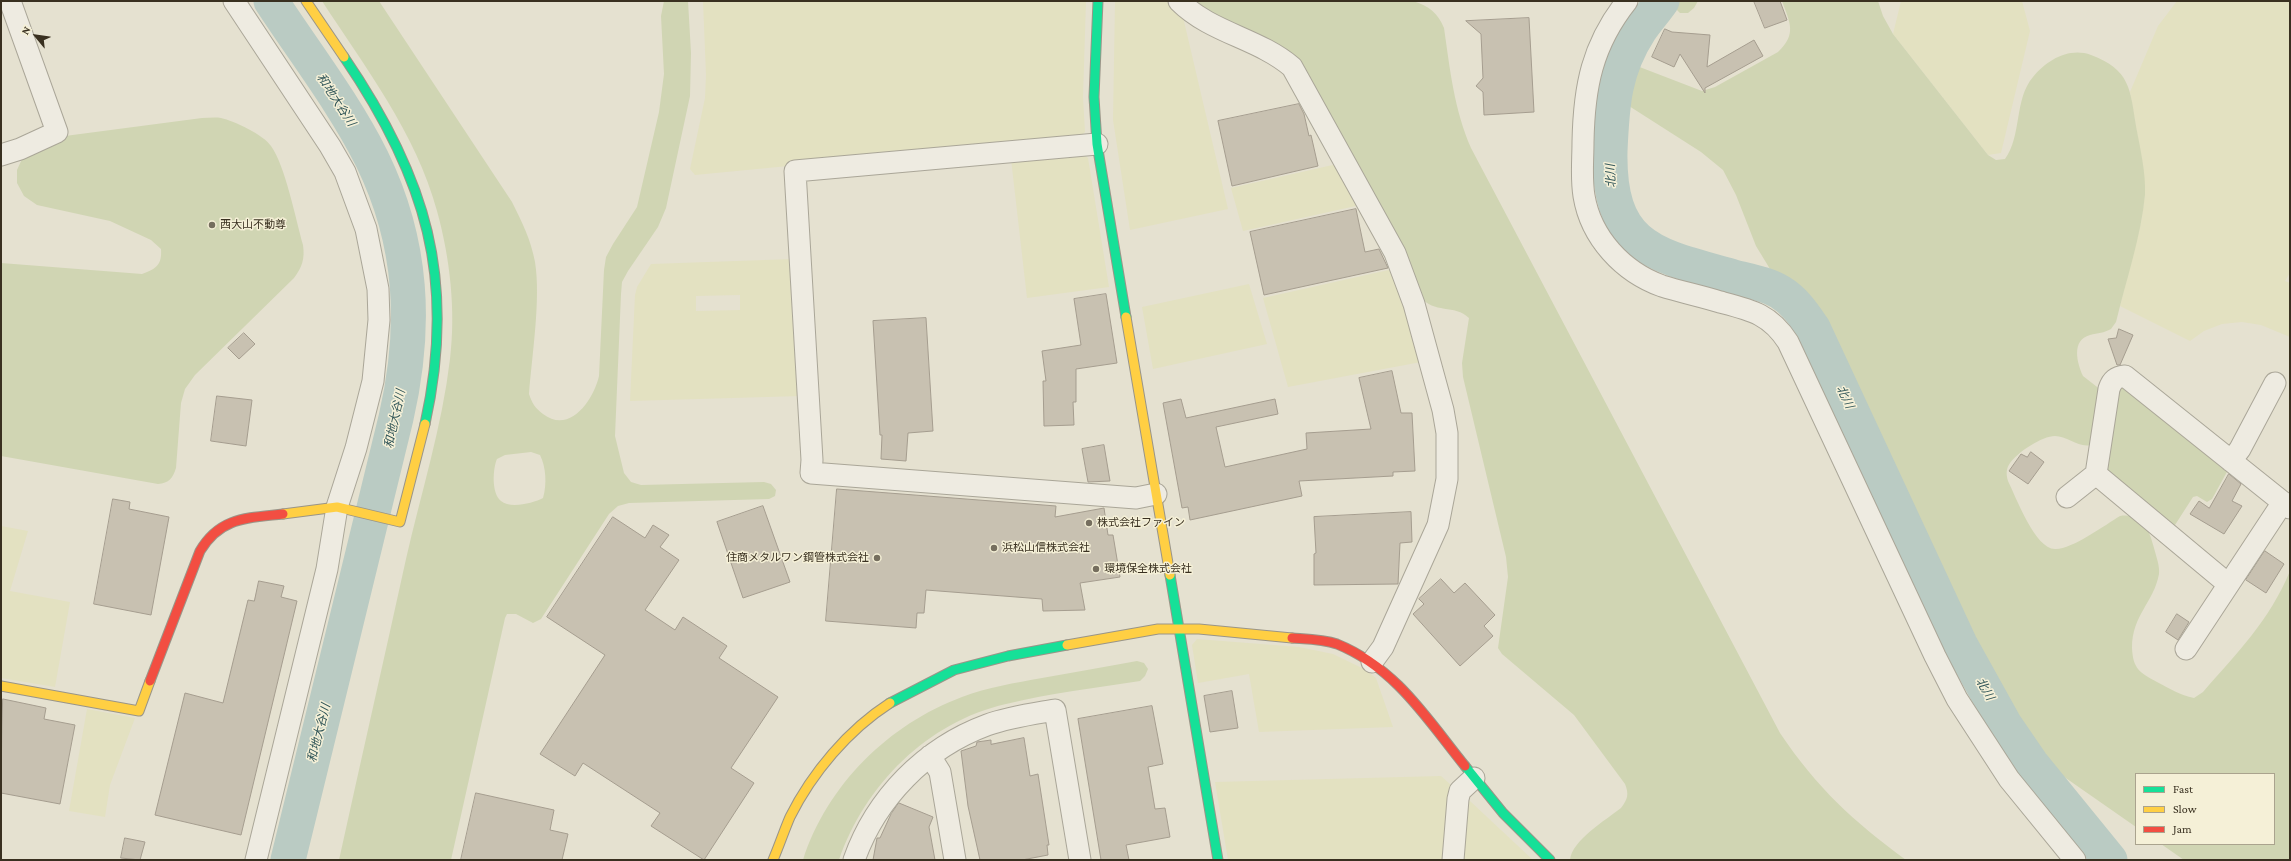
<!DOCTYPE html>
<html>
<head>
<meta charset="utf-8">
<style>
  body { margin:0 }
  #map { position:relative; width:2291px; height:861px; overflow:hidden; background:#e5e1d0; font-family:"Crimson Pro",serif }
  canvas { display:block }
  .frame { position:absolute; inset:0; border:2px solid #393020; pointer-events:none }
  .legend { position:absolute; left:2135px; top:773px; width:140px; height:72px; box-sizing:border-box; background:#f5f0d7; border:1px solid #aaa38e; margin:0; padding:5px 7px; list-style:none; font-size:12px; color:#393020 }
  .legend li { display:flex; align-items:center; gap:8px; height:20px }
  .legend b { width:20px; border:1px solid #aaa38e }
  .north { position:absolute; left:16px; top:16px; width:40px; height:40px; -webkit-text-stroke:3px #f5f0d7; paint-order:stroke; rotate:299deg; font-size:11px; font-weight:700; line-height:16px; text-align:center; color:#393020 }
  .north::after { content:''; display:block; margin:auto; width:14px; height:18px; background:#393020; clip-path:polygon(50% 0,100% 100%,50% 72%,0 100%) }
</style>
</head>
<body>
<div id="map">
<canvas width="2291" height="861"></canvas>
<div class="frame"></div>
<ul class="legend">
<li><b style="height:5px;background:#16e098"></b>Fast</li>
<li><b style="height:5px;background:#ffcf43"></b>Slow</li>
<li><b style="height:5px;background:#f24e42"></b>Jam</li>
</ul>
<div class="north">N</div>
</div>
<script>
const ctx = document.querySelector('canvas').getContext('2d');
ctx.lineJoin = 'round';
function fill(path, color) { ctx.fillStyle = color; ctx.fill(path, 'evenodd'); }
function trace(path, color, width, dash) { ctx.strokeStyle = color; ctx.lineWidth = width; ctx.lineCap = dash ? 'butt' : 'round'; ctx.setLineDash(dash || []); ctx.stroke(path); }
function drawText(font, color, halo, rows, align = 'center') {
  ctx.font = font + ' "Crimson Pro","Noto Sans JP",serif'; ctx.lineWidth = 3; ctx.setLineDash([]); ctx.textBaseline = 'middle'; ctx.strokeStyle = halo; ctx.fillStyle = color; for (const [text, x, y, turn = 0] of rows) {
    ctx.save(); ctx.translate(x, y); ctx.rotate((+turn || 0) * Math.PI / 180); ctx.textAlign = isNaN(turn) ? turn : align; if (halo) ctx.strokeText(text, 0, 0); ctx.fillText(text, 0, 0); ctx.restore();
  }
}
const farmland = new Path2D(`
  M703,1h383l-3,96 2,35 -6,6 -384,37 -5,-6 15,-71 1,-23z
  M1115,1h53l15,16 45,192 -98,21 -17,-110z
  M1901,1h121l8,30 -29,122 -13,2 -95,-121z
  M2177,1h113v272l-5,8 5,2v54l-29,-12 -19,-3 -20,2 -18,7 -14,10 -70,-35 21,-84 4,-28 -2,-26 -13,-76 28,-66z
  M1081,153l7,5 21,129 -82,11 -16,-139z
  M1337,164l23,41 -117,26 -12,-43z
  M793,259l8,137 -171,5 5,-106 2,-8 14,-23zM740,295v15l-44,1v-15z
  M1393,269l28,93 -133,25 -25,-89z
  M1249,284l18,60 -114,25 -11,-62z
  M1,526l27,5 -18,60 60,11 -15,85 -54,-9z
  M1197,639l102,8 34,7 31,15 12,9 17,49 -134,5 -10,-58 -51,9 -6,-38z
  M87,709l48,9 -25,67 -5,32 -36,-6z
  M1441,776l10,9 -6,75h-217l-13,-78z
  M1470,801l63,59h-73l4,-56z`);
const green = new Path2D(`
  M322,1h57l133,201c10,20 19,38 23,60 6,37 -3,93 -6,132 3,9 6,14 14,20 27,21 51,-15 56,-38l5,-106 2,-13 7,-13 24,-37 22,-95 5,-38 -3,-58 3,-15h24l3,52 -1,43 -24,112 -8,19 -30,44 -6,11 -1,12 -6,142 9,37 7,9 10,3 123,-3 7,2 5,6 -1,6 -6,3 -140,4 -11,3 -9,8 -68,105 -8,4 -17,-9h-9l-2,4 -54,242h-112c22,-100 45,-201 67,-301 15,-66 36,-132 44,-200 6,-49 0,-101 -13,-148 -21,-78 -72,-144 -115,-210zM531,452l9,3c6,12 7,29 3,43 -9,5 -33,11 -42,3 -10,-8 -8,-33 -4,-42l8,-4z
  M1192,1h221c16,5 25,12 31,27 6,41 10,81 27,120l309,585c37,55 73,88 126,127h-336c2,-20 36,-40 51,-52 7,-9 8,-14 4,-24l-51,-69 -72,-61 -4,-6 10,-71 -2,-20 -43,-180 -1,-14 7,-45c-14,-14 -36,-4 -48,-21l-113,-220z
  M1675,1h23l-4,7 -6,5h-8l-5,-5z
  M1782,1h96l5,15 10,18 95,121 8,5 9,-1c17,-23 9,-60 28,-82 14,-17 36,-30 58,-22 39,15 39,33 45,71 4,22 10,46 9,69 -4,42 -19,85 -29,127l-5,7c-7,4 -13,4 -21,6 -19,5 -13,28 -7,41l18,14 -8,54c-12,6 -25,-8 -38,-8 -13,0 -37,16 -45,27 -4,6 -4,11 -2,18 8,16 27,68 47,68 16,1 50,-24 65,-33 11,-2 19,2 26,12 4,5 6,13 8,20 2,8 6,18 5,26 -5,28 -27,41 -27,74 1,21 8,25 25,34 13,7 23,13 37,16l9,-6c35,-40 66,-71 87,-121v289h-106l-23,-16h113v-70h-138v53l-76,-53 -22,-18 -27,-35 -44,-80 -148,-317 -14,-20 -35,-35 -14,-23 -20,-51 -13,-25 -22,-18 -72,-46c-10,-13 -8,-32 8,-40l65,25 13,-4 63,-35c19,-18 12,-29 4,-51z
  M202,118c6,0 13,-1 19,0 13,3 43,17 50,28 14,19 25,74 32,99 2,14 -1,22 -9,33l-99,97 -10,14 -4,14 -5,65c-3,10 -7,15 -18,16l-157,-28v-193l141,11c15,-5 20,-10 19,-25l-10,-9 -41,-19 -73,-16 -13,-9 -7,-13v-13l5,-11 43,-23z
  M2120,383l108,87 -16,29 -5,3 -10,-6 -4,1 -18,28 -5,1 -63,-54z
  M1137,661l7,2 4,6 -3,7 -5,5c-44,7 -90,12 -134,23 -79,18 -141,81 -167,156h-36c24,-75 86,-136 159,-163 26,-10 53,-14 80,-19 32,-6 64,-11 95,-17z`);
const river = new Path2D(`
  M271,1c34,52 73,102 101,158 41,84 45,168 24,259l-108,442
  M1662,1c-7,10 -15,19 -22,29 -26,40 -28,74 -30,121 -2,98 45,104 124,126 15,4 33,7 46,15 15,9 24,23 33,36l147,316 45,81 26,38 79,97`);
const building = new Path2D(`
  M1754,1h26l7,19 -22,8z
  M1529,18l5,94 -50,3 -1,-23 -7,-6 7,-8 -2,-44 -15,-13z
  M1665,29l7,3 38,3 -3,32 47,-27 9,16 -58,32v5l-25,-39 -6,13 -22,-10z
  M1299,104l5,10 5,22 2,-1 7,31 -86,20 -14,-65z
  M1356,209l9,43 14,-3 9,19 -124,27 -14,-63z
  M1106,294l11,69 -41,6v33h-3l1,23 -30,1 -1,-45h3l-4,-30 39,-6 -7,-46z
  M926,318l7,113 -25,2 -2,28 -25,-2 1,-24h-2l-7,-114z
  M2119,329l14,6 -13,30h-3l-9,-26 8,-1z
  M244,333l11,11 -16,15 -11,-11z
  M1392,371l9,42h11l3,58 -22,1v4l-94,5 3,15 -112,24 -2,-13 -6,1 -19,-105 18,-4 5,19 89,-19 3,15 -62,13 9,40 82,-18 -1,-16 65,-4 -12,-51z
  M217,396l35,4 -6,46 -35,-5z
  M1104,445l6,36 -22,1 -6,-33z
  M2031,452l13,10 -16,22 -19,-13 12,-17 6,3z
  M2229,474l12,10 -9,17 10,5 -18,28 -34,-20 9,-13 10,7z
  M837,489l219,17 -1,11 49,-9 4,27h5l7,42 -40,6 5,27 -42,1 -1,-12 -116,-9 -2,23h-7l-1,15 -90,-7z
  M113,499l17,3 -1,7 40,8 -18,98 -57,-11z
  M763,506l27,76 -47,16 -26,-76z
  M1411,512l1,30 -12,1 -2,41 -84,1v-31l2,-1 -2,-36z
  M613,517l32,21 8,-13 16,10 -9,12 19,13 -34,50 30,20 8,-13 44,29 -8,12 59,39 -47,71 23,15 -50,77 -53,-34 9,-13 -77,-50 -8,13 -35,-22 65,-99 -58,-38z
  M2265,551l19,13 -18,29 -20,-13z
  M1441,579l13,14 11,-10 30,32 -11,11 9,10 -33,30 -47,-52 11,-10 -5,-5z
  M259,581l25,5 -3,11 16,4 -56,234 -86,-20 30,-122 38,10 25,-103 6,1z
  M2177,614l12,8 -11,18 -12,-8z
  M1232,691l6,37 -28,4 -6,-36z
  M3,699l43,9 -2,11 31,6 -15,79 -59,-11z
  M1152,706l11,58 -15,3 7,42 10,-1 5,29 -44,8 3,15h-28l-23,-141z
  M1024,738l6,38 8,-2 11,71h-2l1,10 -26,5h-42l-12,-54 -7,-55 15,-5 1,-4 14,-2v4z
  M476,793l78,17 -4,20 18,4 -6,26h-101z
  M899,803l34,14 -4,10 6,33h-62l4,-22h3l11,-24z
  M125,838l20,4 -5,18 -19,-2z`);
const street = new Path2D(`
  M234,1l96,145 15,26 21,57 12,60 1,31 -6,61 -17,67 -19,59 -10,62 -71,291
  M1179,1c32,32 79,37 113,66l103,186 19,51 29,106 4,23v46l-9,46 -55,122 -11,15
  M1627,1c-35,44 -43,86 -44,141 0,18 -2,36 1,54 7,42 39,76 78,90 19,6 39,10 58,16 31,8 50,12 68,40l147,314 22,43 52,80 66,81
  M1097,144l-302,27 17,289 -1,13 325,25 20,-4
  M1,155l19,-6 37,-17 -47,-131
  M2231,461l9,-12 35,-66
  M2096,474l132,110
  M2067,497l29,-23 13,-85c3,-9 7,-12 16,-13l165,132
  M2186,649l97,-147
  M930,756l10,16 15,88
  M854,860c22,-62 71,-112 133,-135 22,-8 45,-11 68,-15l25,150
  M1453,860l5,-61 2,-8 14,-13`);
const fast = new Path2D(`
  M1098,1l-4,96 3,47 29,173
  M344,57c82,120 113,223 81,367
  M1170,575l48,285
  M890,703l64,-33 54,-14 59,-11
  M1465,766l38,47 47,47`);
const slow = new Path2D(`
  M306,1l38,56
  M1126,317l44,258
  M283,514l54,-7 63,15 25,-98
  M1067,645l91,-16h41l93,9
  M1,686l138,25 11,-30
  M773,860c6,-14 11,-29 17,-43 22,-44 58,-87 100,-114`);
const jam = new Path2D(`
  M1292,638c15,1 31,1 45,6 59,24 90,75 128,122
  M150,681l50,-130c20,-34 47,-33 83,-37`);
const markers = [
  [212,225,4,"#756e5e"],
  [1089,523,4,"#756e5e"],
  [994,548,4,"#756e5e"],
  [877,558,4,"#756e5e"],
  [1096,569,4,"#756e5e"]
];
const poiNames = [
  ["西大山不動尊",220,225],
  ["株式会社ファイン",1097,523],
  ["浜松山信株式会社",1002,548],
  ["住商メタルワン鋼管株式会社",869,558,"right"],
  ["環境保全株式会社",1104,569]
];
const waterNames = [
  ["和地大谷川",336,100,57],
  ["北川",1611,176,-93],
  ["北川",1845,397,65],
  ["和地大谷川",395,419,-78],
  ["北川",1985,689,60],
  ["和地大谷川",319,733,-76]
];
fill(farmland, '#e3e1c1');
fill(green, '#d0d5b3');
trace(river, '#bacbc3', 35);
fill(building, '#c8c1b1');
trace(building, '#a59d8f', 1);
trace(street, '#aaa698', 23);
trace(fast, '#9a9588', 11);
trace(slow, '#9a9588', 11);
trace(jam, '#9a9588', 11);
trace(street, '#eeebe1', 21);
trace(fast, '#16e098', 9);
trace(slow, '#ffcf43', 9);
trace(jam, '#f24e42', 9);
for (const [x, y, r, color] of markers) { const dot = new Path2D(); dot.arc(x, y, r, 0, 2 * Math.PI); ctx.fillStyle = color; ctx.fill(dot); trace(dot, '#f5f0d7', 1.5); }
drawText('11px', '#393020', '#f5f0d7', poiNames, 'left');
drawText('italic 12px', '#305558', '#f5f0d7', waterNames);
</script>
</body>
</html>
